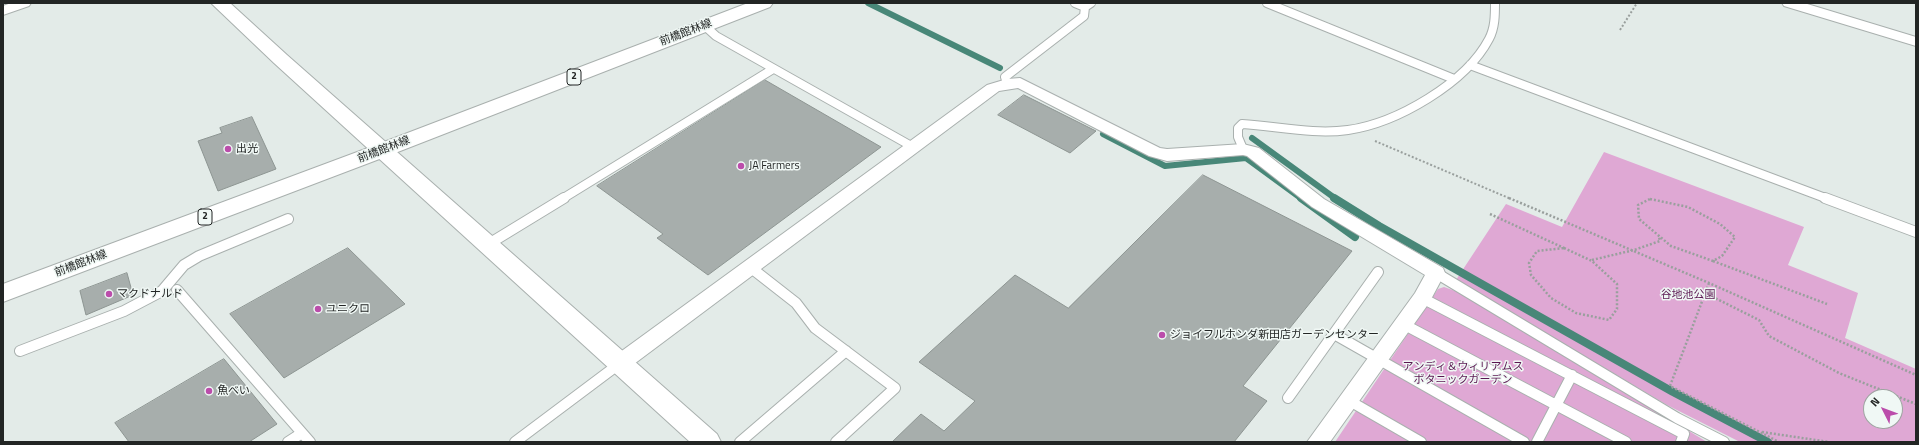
<!DOCTYPE html>
<html>
<head>
<meta charset="utf-8">
<style>
  body { margin:0 }
  #map { position:relative; width:1919px; height:445px; overflow:hidden; background:#e3ebe8; font-family:"Titillium Web",sans-serif }
  canvas { display:block }
  .frame { position:absolute; inset:0; border:4px solid #222524; pointer-events:none }
  .north { position:absolute; left:1863px; top:389px; width:40px; height:40px; box-sizing:border-box; background:#f0f8f5; border:1px solid #9ea4a1; border-radius:50%; rotate:312deg; font-size:11px; font-weight:700; line-height:16px; text-align:center; color:#222524 }
  .north::after { content:''; display:block; margin:auto; width:14px; height:18px; background:#bb4dab; clip-path:polygon(50% 0,100% 100%,50% 72%,0 100%) }
</style>
</head>
<body>
<div id="map">
<canvas width="1919" height="445"></canvas>
<div class="frame"></div>
<div class="north">N</div>
</div>
<script>
const ctx = document.querySelector('canvas').getContext('2d');
ctx.lineJoin = 'round';
function fill(path, color) { ctx.fillStyle = color; ctx.fill(path, 'evenodd'); }
function trace(path, color, width, dash) { ctx.strokeStyle = color; ctx.lineWidth = width; ctx.lineCap = dash ? 'butt' : 'round'; ctx.setLineDash(dash || []); ctx.stroke(path); }
function drawText(font, color, halo, rows, align = 'center') {
  ctx.font = font + ' "Titillium Web","Noto Sans JP",sans-serif'; ctx.lineWidth = 3; ctx.setLineDash([]); ctx.textBaseline = 'middle'; ctx.strokeStyle = halo; ctx.fillStyle = color; for (const [text, x, y, turn = 0] of rows) {
    ctx.save(); ctx.translate(x, y); ctx.rotate((+turn || 0) * Math.PI / 180); ctx.textAlign = isNaN(turn) ? turn : align; if (halo) ctx.strokeText(text, 0, 0); ctx.fillText(text, 0, 0); ctx.restore();
  }
}
const green = new Path2D(`
  M1604,152l200,75 -16,38 70,28 -13,45 71,31v73h-176l-73,-37 -211,-125 50,-76 56,23zM1871,397h24v24h-24z
  M1444,287l20,7 243,148h-372l103,-153z`);
const streamFar1 = new Path2D(`
  M868,3l132,65
  M1103,134l62,32 81,-8 56,41
  M1252,138l84,61`);
const stream = new Path2D(`
  M1301,198l54,39
  M1334,198l45,28 294,166 95,50`);
const building = new Path2D(`
  M765,80l116,67 -173,128 -51,-37 6,-4 -66,-48z
  M1024,95l72,36 -26,22 -72,-38z
  M252,117l24,52 -58,22 -20,-50 24,-8 -2,-5z
  M1203,175l149,76 -109,135 24,15 -33,41h-342l29,-28 23,17 31,-30 -56,-39 96,-87 53,33z
  M348,248l57,56 -121,74 -54,-64z
  M127,273l6,22 -47,20 -6,-24z
  M224,359l53,65 -28,18h-120l-14,-19z`);
const pathFar1 = new Path2D(`
  M1620,30l17,-27
  M1375,141l136,58`);
const path = new Path2D(`
  M1509,198l200,85 207,92
  M1650,199l38,8 32,17 15,13 -13,19 -9,5 -42,-15 -32,-27 -1,-14z
  M1490,214l74,34
  M1564,248l28,13 25,23v25l-8,11 -33,-7 -25,-15 -20,-23 -2,-12 8,-12z
  M1592,260l42,-10 26,-9 -1,-4
  M1713,261l114,43
  M1709,283l-39,103 109,56
  M1705,293l54,27 10,16 70,37 77,31
  M1762,432l67,10`);
const laneFar1 = new Path2D(`
  M1075,3l10,4
  M1267,3l187,76
  M705,26l11,10 197,111
  M1470,65l358,134
  M1007,84l-2,-7 79,-61 1,-9 6,-4
  M1243,149l-5,-12v-9l4,-4c35,2 71,11 106,6 49,-7 118,-47 141,-91 6,-11 6,-24 6,-36
  M562,199l211,-130`);
const lane = new Path2D(`
  M1825,198l91,34
  M487,245l77,-47
  M750,267l46,36 19,25 80,60 -59,54
  M1436,273l241,145 47,24
  M177,290l133,152
  M1422,298l262,136 -3,8
  M1403,324l223,118
  M1334,334l190,108
  M20,351l104,-40 38,-20 22,-26 15,-9 89,-37
  M1288,398l90,-126
  M1348,400l73,42
  M288,442l14,-9
  M515,442l104,-78
  M740,442l106,-91
  M1537,442l35,-67`);
const street = new Path2D(`
  M11,3h20l-2,3 -26,9v-9z
  M1782,3h22l112,34v9l-132,-40z
  M1020,78l140,70 7,1 76,-5 16,4 65,51 119,69 2,5 -16,30 -99,139h-23l108,-149 10,-18 -113,-68 -65,-51 -4,-1 -76,6 -18,-5 -131,-68 -19,3 -373,279 -7,2 -7,-2 -3,-6 3,-6 375,-273 20,-6z`);
const secondary = new Path2D(`
  M211,3h19l57,52 430,379 4,8h-31l-416,-379z`);
const primary = new Path2D(`
  M748,3h25l-3,4 -380,148 -387,147v-18l373,-139z`);
const markers = [
  [228,149,4,"#bb4dab"],
  [741,166,4,"#bb4dab"],
  [109,294,4,"#bb4dab"],
  [318,309,4,"#bb4dab"],
  [1162,335,4,"#bb4dab"],
  [209,391,4,"#bb4dab"]
];
const shields = [
  [574,77,14],
  [205,217,14]
];
const shieldNames = [
  ["2",574,77],
  ["2",205,217]
];
const streetNames = [
  ["前橋館林線",686,33,-21],
  ["前橋館林線",384,150,-21],
  ["前橋館林線",81,264,-21]
];
const poiNames = [
  ["出光",236,149],
  ["JA Farmers",749,166],
  ["マクドナルド",117,294],
  ["ユニクロ",326,309],
  ["ジョイフルホンダ新田店ガーデンセンター",1170,335],
  ["魚べい",217,391]
];
const parkNames = [
  ["谷地池公園",1688,295],
  ["アンディ＆ウィリアムス",1463,367],
  ["ボタニックガーデン",1463,380]
];
fill(green, '#dfa8d4');
trace(streamFar1, '#488778', 6);
trace(stream, '#488778', 8);
fill(building, '#a7aeac');
trace(building, '#8d9592', 1);
trace(laneFar1, '#a9b0ae', 10);
trace(lane, '#a9b0ae', 12);
trace(street, '#a9b0ae', 2);
trace(secondary, '#a9b0ae', 2);
trace(primary, '#a9b0ae', 2);
trace(pathFar1, '#999f9d', 2, [2, 2]);
trace(path, '#999f9d', 2.5, [2, 2]);
trace(laneFar1, '#fff', 8);
trace(lane, '#fff', 10);
fill(street, '#fff');
fill(secondary, '#fff');
fill(primary, '#fff');
for (const [x, y, r, color] of markers) { const dot = new Path2D(); dot.arc(x, y, r, 0, 2 * Math.PI); ctx.fillStyle = color; ctx.fill(dot); trace(dot, '#f0f8f5', 1.5); }
for (const [x, y, w] of shields) { const box = new Path2D(); box.roundRect(x - w / 2, y - 8, w, 16, 3); ctx.fillStyle = '#f0f8f5'; ctx.fill(box); trace(box, '#222524', 1); }
drawText('bold 10px', '#222524', null, shieldNames);
drawText('11px', '#222524', '#f0f8f5', streetNames);
drawText('11px', '#222524', '#f0f8f5', poiNames, 'left');
drawText('11px', '#5a1651', '#f0f8f5', parkNames);
</script>
</body>
</html>
